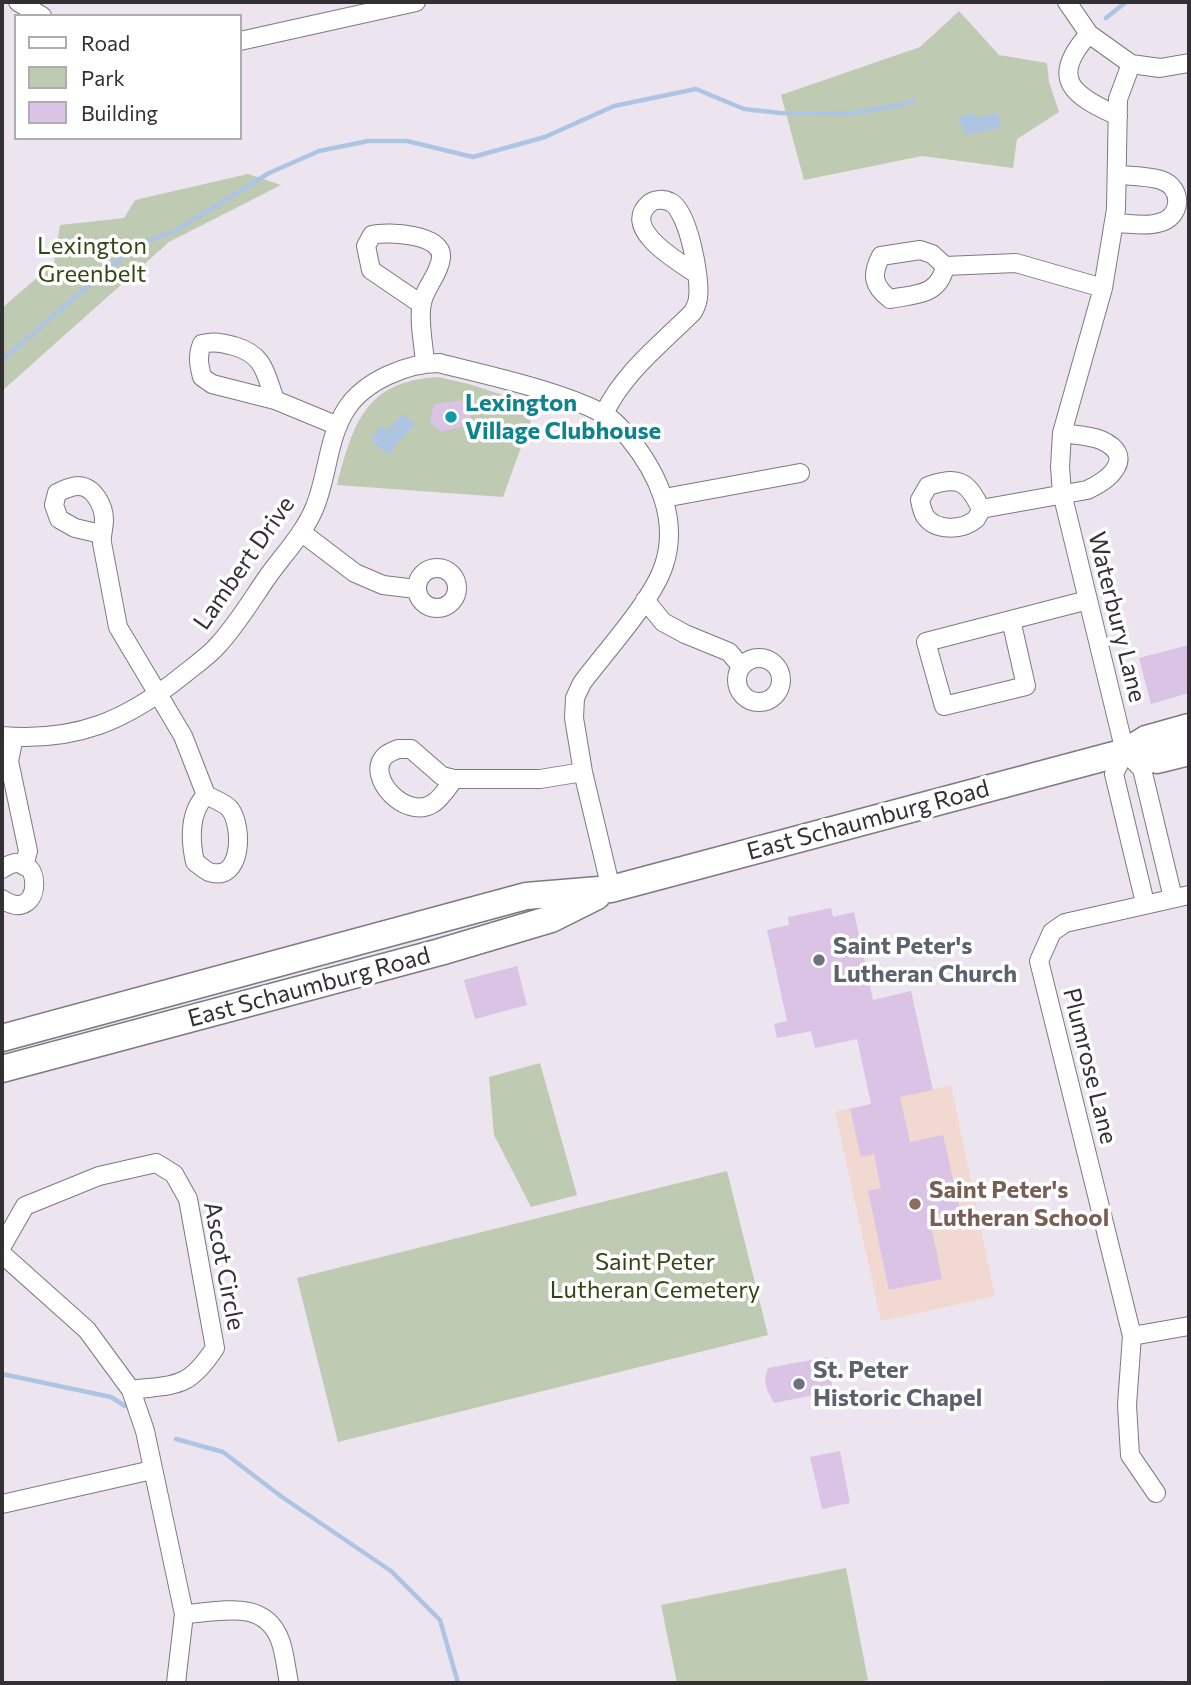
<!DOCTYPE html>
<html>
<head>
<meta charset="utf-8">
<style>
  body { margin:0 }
  #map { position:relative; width:1191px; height:1685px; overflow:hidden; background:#ece5f0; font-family:Commissioner,sans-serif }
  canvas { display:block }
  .frame { position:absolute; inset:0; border:4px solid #333034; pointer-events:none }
  .legend { position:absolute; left:14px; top:14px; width:228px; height:126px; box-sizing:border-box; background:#fff; border:2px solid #adacae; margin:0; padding:9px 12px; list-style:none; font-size:21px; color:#333034 }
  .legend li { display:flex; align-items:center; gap:14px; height:35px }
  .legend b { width:35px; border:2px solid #adacae }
</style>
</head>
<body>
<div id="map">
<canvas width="1191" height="1685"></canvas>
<div class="frame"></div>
<ul class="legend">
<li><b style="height:9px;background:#fff"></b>Road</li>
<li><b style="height:19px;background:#becab1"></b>Park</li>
<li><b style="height:19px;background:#dac3e4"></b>Building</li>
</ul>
</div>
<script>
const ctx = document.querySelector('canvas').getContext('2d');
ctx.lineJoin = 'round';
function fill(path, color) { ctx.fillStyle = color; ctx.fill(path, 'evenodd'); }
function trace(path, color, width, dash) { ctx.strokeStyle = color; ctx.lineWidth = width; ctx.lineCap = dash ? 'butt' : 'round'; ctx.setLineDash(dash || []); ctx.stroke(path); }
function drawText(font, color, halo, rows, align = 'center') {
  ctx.font = font + ' Commissioner,sans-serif'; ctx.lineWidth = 7; ctx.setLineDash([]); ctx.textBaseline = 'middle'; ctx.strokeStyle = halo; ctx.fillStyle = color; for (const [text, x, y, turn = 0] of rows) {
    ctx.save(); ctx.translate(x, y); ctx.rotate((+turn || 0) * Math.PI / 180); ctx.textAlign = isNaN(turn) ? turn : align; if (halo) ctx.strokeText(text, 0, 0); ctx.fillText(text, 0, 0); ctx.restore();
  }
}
const education = new Path2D(`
  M951,1085l44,211 -114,25 -46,-209z`);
const green = new Path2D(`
  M959,11l40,44 48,8 2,19 10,30 -42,27 -4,29 -91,-12 -118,24 -23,-85 139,-48z
  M248,174l33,11 -112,57 -167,149v-83l52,-45 6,-38 64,-7 11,-18z
  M438,377l31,7 67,22 -33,91 -166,-12c16,-61 28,-104 101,-108z
  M540,1063l37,132 -46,12 -37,-72 -5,-58z
  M727,1171l41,164 -430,107 -41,-164z
  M846,1568l22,112 -15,3h-176l-16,-78z`);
const water = new Path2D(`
  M971,112l4,6 23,-5 3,15 -36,7 -7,-17z
  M403,414l12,10 -27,30 -17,-13 9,-16 7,5z`);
const stream = new Path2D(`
  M1106,18l20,-16
  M2,360l134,-115 39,-14 94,-58 50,-22 49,-10h39l66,16 72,-20 69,-31 82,-17 48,20 36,4 68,1 57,-10 9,-4
  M2,1374l109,23 14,9
  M176,1439l47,13 59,45 109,74 49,49 18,63
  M1105,1683h58`);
const building = new Path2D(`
  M464,400l8,12 -4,13 -27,7 -11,-10 4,-18z
  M1189,645v48l-38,11 -12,-46z
  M831,908l2,9 21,-5 19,88 38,-9 22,99 -33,7 10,45 33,-7 17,74 -31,7 13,63 -53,11 -21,-99 13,-3 -7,-34 -13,3 -11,-48 21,-5 -14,-65 -42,9 -4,-17 -34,7 -3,-14 13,-3 -20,-91 22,-5 -1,-8z
  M517,966l10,39 -52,14 -11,-39z
  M827,1357l6,34 -59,12 -7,-13 -2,-11 3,-11z
  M840,1451l10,52 -28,6 -12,-52z`);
const minor = new Path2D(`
  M18,2l24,14
  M1067,2l22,32 42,30 -13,35 -2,110 -13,79 -41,145 -2,34 2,26 63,259 17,17 31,129
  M1089,34c-41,45 -16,62 29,82
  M240,41l176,-39
  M1131,64l29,4 29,-5
  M1114,223c14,0 31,4 44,0 24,-5 26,-35 3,-43 -13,-4 -30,-4 -44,-5
  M920,250l12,4 13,12c-6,30 -29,28 -55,33 -17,-13 -19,-24 -9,-43z
  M945,266l71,-3 87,25
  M421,304l-50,-34 -5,-24 6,-11c16,-4 72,-1 69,23 -2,17 -16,29 -19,45 -4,16 2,43 3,60
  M275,400c-10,-27 -10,-45 -41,-54 -12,-3 -19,-5 -32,-2 -5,12 -3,21 0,33l10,7 63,16 63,26
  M604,414c19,-41 57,-70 89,-102 2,-4 5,-9 5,-15 3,-18 -10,-88 -28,-95 -6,-3 -15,-3 -20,1 -31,25 29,59 45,70
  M664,498l136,-25
  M981,509c-14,-29 -23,-33 -53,-23l-8,14c1,5 2,11 5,16 10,15 37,15 51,3 2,-3 4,-7 5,-10l106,-19c23,-10 50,-34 14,-50 -12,-5 -27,-5 -39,-7
  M301,532l54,41 28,12 33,4
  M101,534l-26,-6 -16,-9 -5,-14 3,-12c16,-8 29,-12 40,5 4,6 7,15 7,22 0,9 -3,15 -2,23l16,84 65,109 23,59
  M417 588a20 20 0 1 1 40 0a20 20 0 1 1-40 0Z
  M645,600l18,22 22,12 44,18 12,14
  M1011,620l15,66 -82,20 -18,-64 162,-42
  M737 680a22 22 0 1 1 44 0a22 22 0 1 1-44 0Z
  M2,736c74,6 124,-15 181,-61 12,-10 26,-19 36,-31 18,-20 32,-43 47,-65 16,-23 37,-44 48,-70 14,-32 13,-71 33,-101 18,-27 60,-45 92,-45 50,13 118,27 163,50 10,5 20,16 27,25 29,35 50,82 35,127 -11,35 -59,87 -82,118l-7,15 -1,20 9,54 28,117
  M14,737l-5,24 19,90 -4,15
  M398,749h13l31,27 12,3c-6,8 -13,20 -22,25 -27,16 -66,-27 -48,-47 3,-4 10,-6 14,-8z
  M1125,752l-11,22 31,129
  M454,779h86l43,-7
  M206,795c8,4 19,8 24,14 13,17 13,74 -21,63 -4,-2 -10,-7 -14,-10 -5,-22 -6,-50 11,-67z
  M2,869c43,-29 43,59 0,30
  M2,1246l23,-40 74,-30 57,-13 18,11 14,25 27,149c-27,41 -38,36 -84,42
  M2,1254l85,76 44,60 14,41 39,183 -8,69
  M1132,1336l57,-10
  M1156,1493l-26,-38 -3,-50 5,-69 -93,-375 13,-29 13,-9 124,-28
  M2,1504l150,-34
  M184,1614c36,-2 80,-16 96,26 5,13 6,29 9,43`);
const secondary = new Path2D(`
  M1125,752l32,8 32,-8
  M2,1038l524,-142 85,-7 514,-137 21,-13 43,-12
  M2,1069l438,-117 111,-33 46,-23`);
const markers = [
  [451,417,7,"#0f9aa8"],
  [819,960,7,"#6b7280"],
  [915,1204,7,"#8d6e63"],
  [799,1384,7,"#6b7280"]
];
const parkNames = [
  ["Lexington",92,246],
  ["Greenbelt",92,274],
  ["Saint Peter",655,1262],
  ["Lutheran Cemetery",655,1290]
];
const cultureNames = [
  ["Lexington",465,403],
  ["Village Clubhouse",465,431]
];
const streetNames = [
  ["Lambert Drive",244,563,-55],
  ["Waterbury Lane",1117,617,76],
  ["East Schaumburg Road",868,820,-15],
  ["East Schaumburg Road",309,987,-15],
  ["Plumrose Lane",1090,1066,76],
  ["Ascot Circle",224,1266,79]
];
const worshipNames = [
  ["Saint Peter's",833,946],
  ["Lutheran Church",833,974],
  ["St. Peter",813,1370],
  ["Historic Chapel",813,1398]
];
const educationNames = [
  ["Saint Peter's",929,1190],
  ["Lutheran School",929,1218]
];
fill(education, '#f1d8d1');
fill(green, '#becab1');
fill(water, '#adc5e3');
trace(stream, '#adc5e3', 4.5);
fill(building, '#dac3e4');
trace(minor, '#7e7881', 20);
trace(secondary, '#7e7881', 29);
trace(minor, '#fff', 18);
trace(secondary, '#fff', 26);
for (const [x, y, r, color] of markers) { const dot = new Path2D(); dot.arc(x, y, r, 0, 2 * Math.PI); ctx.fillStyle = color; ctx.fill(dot); trace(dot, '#fff', 2.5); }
drawText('24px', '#324613', '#fff', parkNames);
drawText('bold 24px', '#0d838f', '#fff', cultureNames, 'left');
drawText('24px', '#333034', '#fff', streetNames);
drawText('bold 24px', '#5b616d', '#fff', worshipNames, 'left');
drawText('bold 24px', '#785e54', '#fff', educationNames, 'left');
</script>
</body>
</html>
